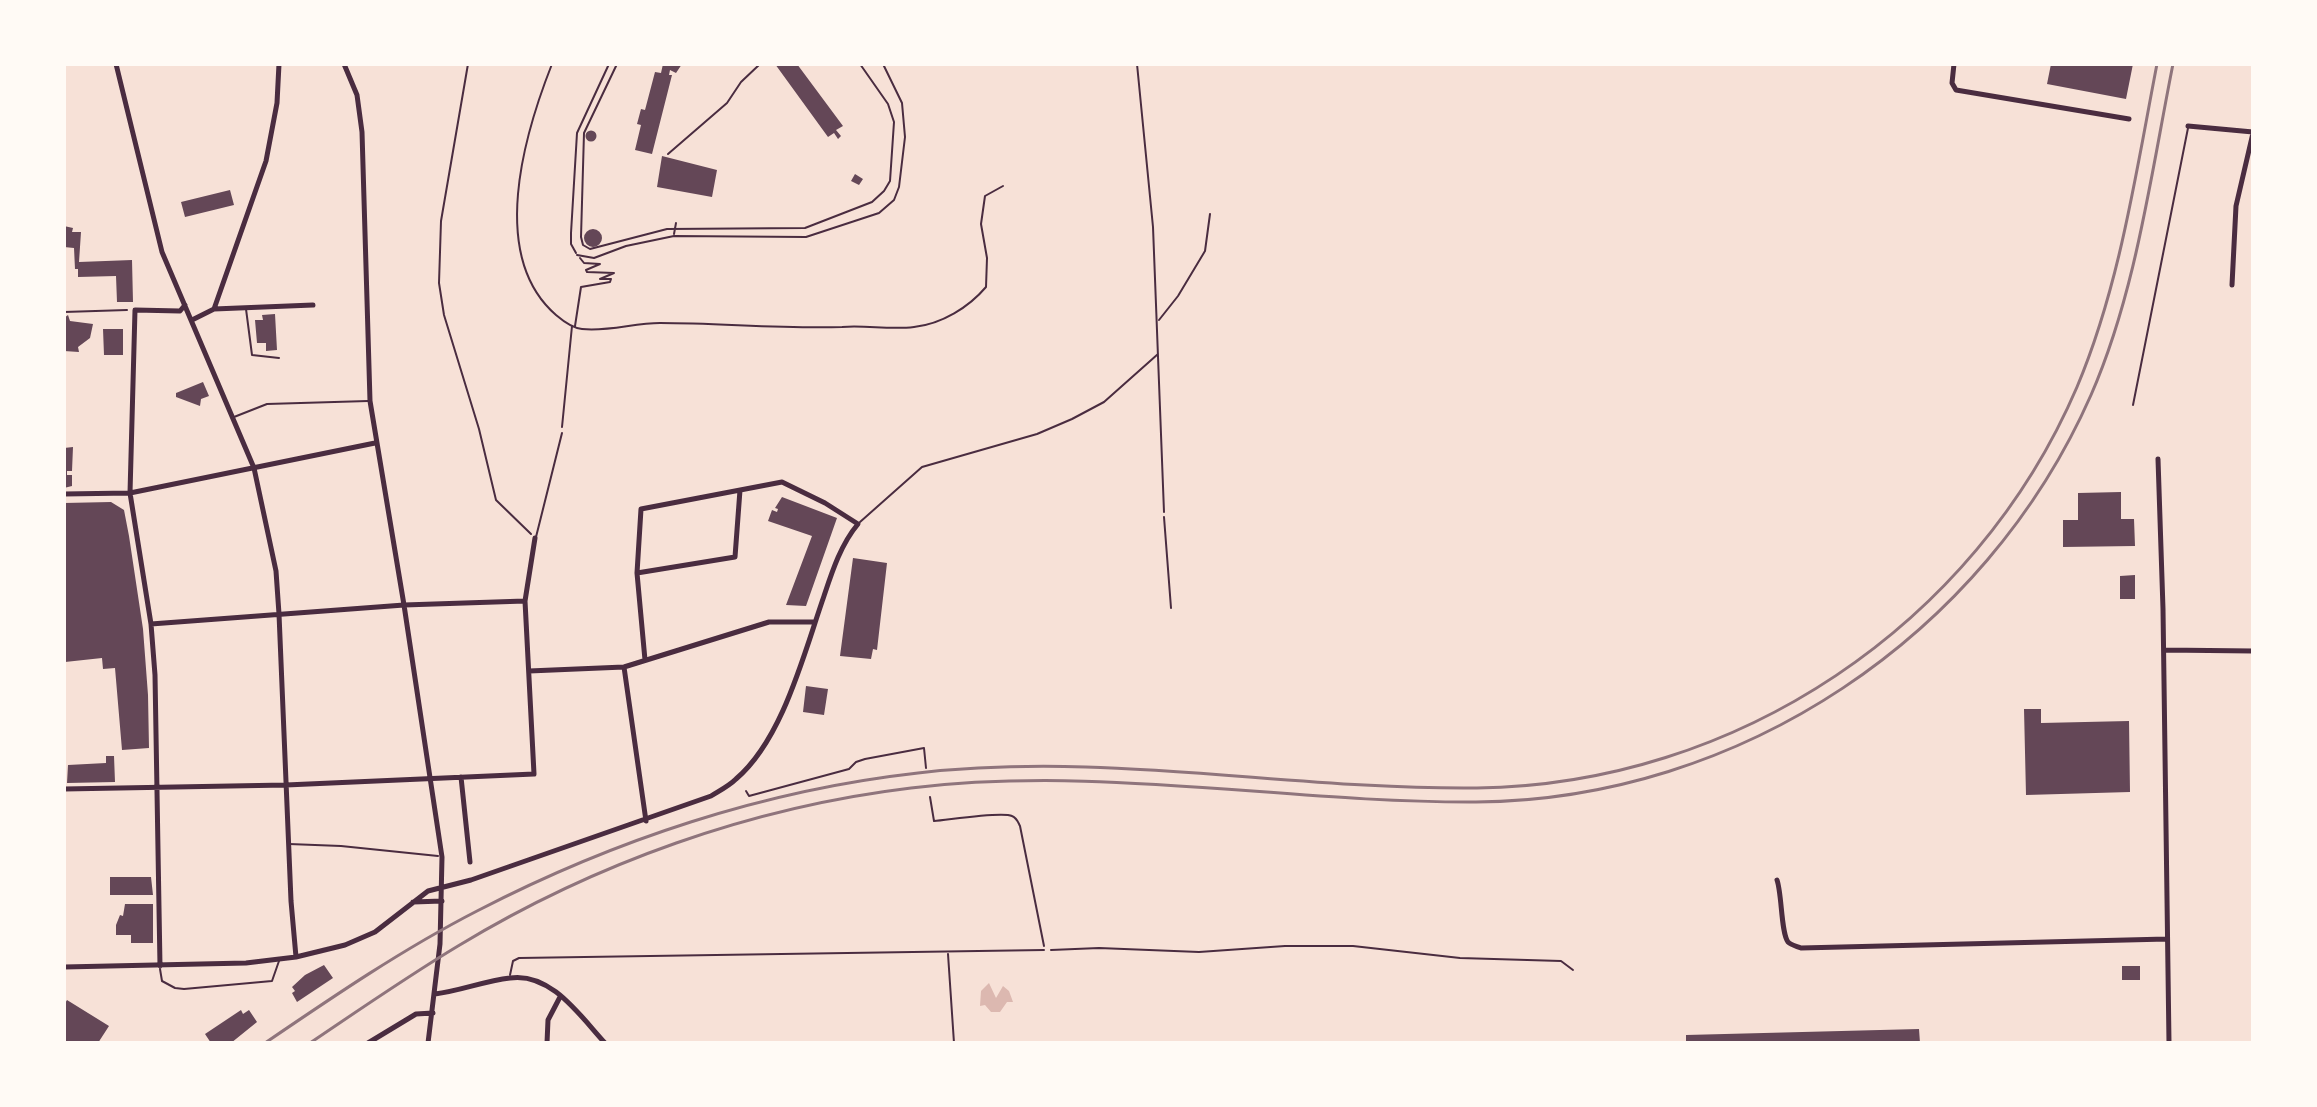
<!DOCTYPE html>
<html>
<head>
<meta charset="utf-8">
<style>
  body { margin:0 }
  #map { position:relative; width:2317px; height:1107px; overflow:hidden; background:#f7e1d7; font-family:"Sofia Sans Condensed",sans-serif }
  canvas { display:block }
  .frame { position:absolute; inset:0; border:66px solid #fffaf5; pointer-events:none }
</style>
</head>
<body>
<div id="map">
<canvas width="2317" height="1107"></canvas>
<div class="frame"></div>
</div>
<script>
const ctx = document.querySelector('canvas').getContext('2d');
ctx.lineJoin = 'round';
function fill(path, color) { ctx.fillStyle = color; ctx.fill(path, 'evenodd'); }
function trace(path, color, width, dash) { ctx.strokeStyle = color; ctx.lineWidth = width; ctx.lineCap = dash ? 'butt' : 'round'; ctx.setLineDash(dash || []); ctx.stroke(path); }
const water = new Path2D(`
  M989,983l7,15 7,-12 6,5 4,11h-6l-7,10h-9l-6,-7 -5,1 1,-15z`);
const building = new Path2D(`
  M663,64h19l-6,9 -6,-3 -1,5h3l-20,79 -17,-4 6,-25 -4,-1 4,-15 4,1 10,-38 6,1z
  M775,64h22l46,62 -7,4 5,6 -3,3 -4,-6 -6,4z
  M2051,64h82l-7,35 -79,-15z
  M585.5 136a5.5 5.5 0 1 1 11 0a5.5 5.5 0 1 1-11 0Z
  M662,156l55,14 -5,27 -55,-10z
  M855,174l8,5 -4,6 -8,-4z
  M230,190l4,15 -49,12 -4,-15z
  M64,226l9,2 -1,4h9l-2,30 53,-2 1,42h-16l-1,-26 -38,1v-8h-3l-1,-21 -10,-1z
  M584 238a9 9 0 1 1 18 0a9 9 0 1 1-18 0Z
  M275,314l2,36 -11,1v-8h-9l-2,-23h8l-1,-5z
  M68,315l2,6 23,3 -3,14 -12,9 1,5 -15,-1v-33z
  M103,329h20v26h-19z
  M203,382l6,14 -8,3 -1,7 -24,-9v-4z
  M73,447l-1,24h-5v4h5v11l-8,2v-40z
  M2121,492v27h13l1,27 -72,1v-27h15v-27z
  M782,497l55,21 -31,88 -20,-1 26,-69 -44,-15 4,-11 5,2 1,-3 -3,-1z
  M111,502l13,8 5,26 14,93 5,66 1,53 -27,2 -7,-82 -12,1 -1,-11 -37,4 -1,-159z
  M853,558l34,5 -10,87 -4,-1 -2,10 -31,-3z
  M2135,575v24h-15v-23z
  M806,686l22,3 -4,26 -21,-3z
  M2024,709h17v14l88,-2 1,71 -104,3z
  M106,756h8l1,26 -48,1 1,-18 38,-2z
  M110,877h41l2,18h-43z
  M125,904h28v39h-22v-8h-15v-10l4,-10 3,1z
  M324,965l9,13 -36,24 -5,-9 3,-2 -3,-4 13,-12z
  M2122,966h18v14h-18z
  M67,1000l42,26 -11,17h-34v-38z
  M241,1010l2,4 6,-4 8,12 -26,21h-20l-6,-9z
  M1919,1029l1,14h-234v-8z`);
const path = new Path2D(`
  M468,64l-27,157 -2,62 5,32 35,114 17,71 35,34
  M552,64c-28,71 -64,192 4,251 7,6 16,13 26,14 26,3 52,-6 78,-6 61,0 121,6 182,4 24,-2 48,3 72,0 28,-3 55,-20 72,-40l1,-29 -6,-34 4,-28 18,-10
  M617,64l-33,69 -3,104 2,8 7,4 77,-20 138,-1 67,-26 12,-11 6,-10 4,-59 -6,-18 -28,-40
  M674,234l2,-11
  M576,253l-5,-9v-11l6,-100 32,-69
  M577,255l17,3 32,-12 48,-10 132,1 73,-24 15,-13 5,-13 6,-50 -3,-34 -19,-39
  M64,312l63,-2
  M575,326l6,-39 29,-5 1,-3h-11l14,-6 -27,-1 -1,-2 14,-6 -16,-1 -4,-5
  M562,427l10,-101
  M1164,517l7,91
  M746,791l3,5 100,-27 7,-7 9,-3 59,-11 2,20
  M930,797l4,24c14,-1 68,-10 78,-5 5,2 6,6 8,10l24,120
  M1051,950l48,-2 100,4 86,-6h68l107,12 101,3 12,9`);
const service = new Path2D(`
  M1137,64l16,163 11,285
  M668,154l59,-51 14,-21 19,-18
  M246,309l6,46 27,3
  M1159,320l19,-24 27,-45 5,-37
  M2133,405l55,-277
  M234,417l33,-13 101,-3
  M860,522l62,-55 115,-33 35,-15 32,-17 54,-48
  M536,537l26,-104
  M64,708v22
  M289,844l52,2 97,10
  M948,954l6,89
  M160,969l2,12 13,7 9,1 88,-8 7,-20
  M510,975l3,-14 6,-3 525,-8`);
const minor = new Path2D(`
  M116,64l46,188 92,216 22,103 3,43 12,287 5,56
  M344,64l13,31 5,37 8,269 34,204 38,252 -2,87 -12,99
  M1954,64l-2,19 4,7 173,29
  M2188,126l65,6
  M2232,285l4,-79 17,-73
  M214,309l99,-4
  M192,320l22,-11 52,-148 11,-58 2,-39
  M2158,459l5,150 6,434
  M64,494l66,-1 245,-50
  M637,573l98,-16 5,-67
  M151,624l253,-19 121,-4
  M2164,650l89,1
  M624,667l22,154
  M529,671l95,-4 145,-45h46
  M461,777l9,85
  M64,789l222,-4 248,-11 -9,-173 10,-63
  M1777,880c5,14 4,53 11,62 3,3 8,4 13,6l366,-9
  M413,902l29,-1
  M160,966l-5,-291 -4,-51 -21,-131 5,-183 45,1 5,-6
  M64,967l182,-4 50,-6 49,-12 30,-13 53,-41 43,-11 240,-84c8,-5 18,-10 25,-17 47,-40 68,-126 88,-183 8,-24 17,-52 34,-72l-33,-21 -43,-21 -141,27 -4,64 8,87
  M435,994c25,-3 49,-13 75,-16 41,-6 70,38 95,65
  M368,1043l48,-29 17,-1
  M547,1043l1,-23 12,-23`);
const rail = new Path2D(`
  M265,1043c69,-47 138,-94 212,-132 137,-71 288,-121 441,-138 188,-22 372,17 559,15 259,-3 498,-163 600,-401 43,-102 59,-215 80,-323
  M310,1043c49,-33 98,-67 148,-97 137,-83 294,-139 453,-158 191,-23 376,15 565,14 264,-2 509,-166 615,-407 45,-103 60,-221 82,-331`);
fill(water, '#dcb8b0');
fill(building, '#644757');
trace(path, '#4a2c40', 2);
trace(service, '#4a2c40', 2);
trace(minor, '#4a2c40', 5);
trace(rail, '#8f747c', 3);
</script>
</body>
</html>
